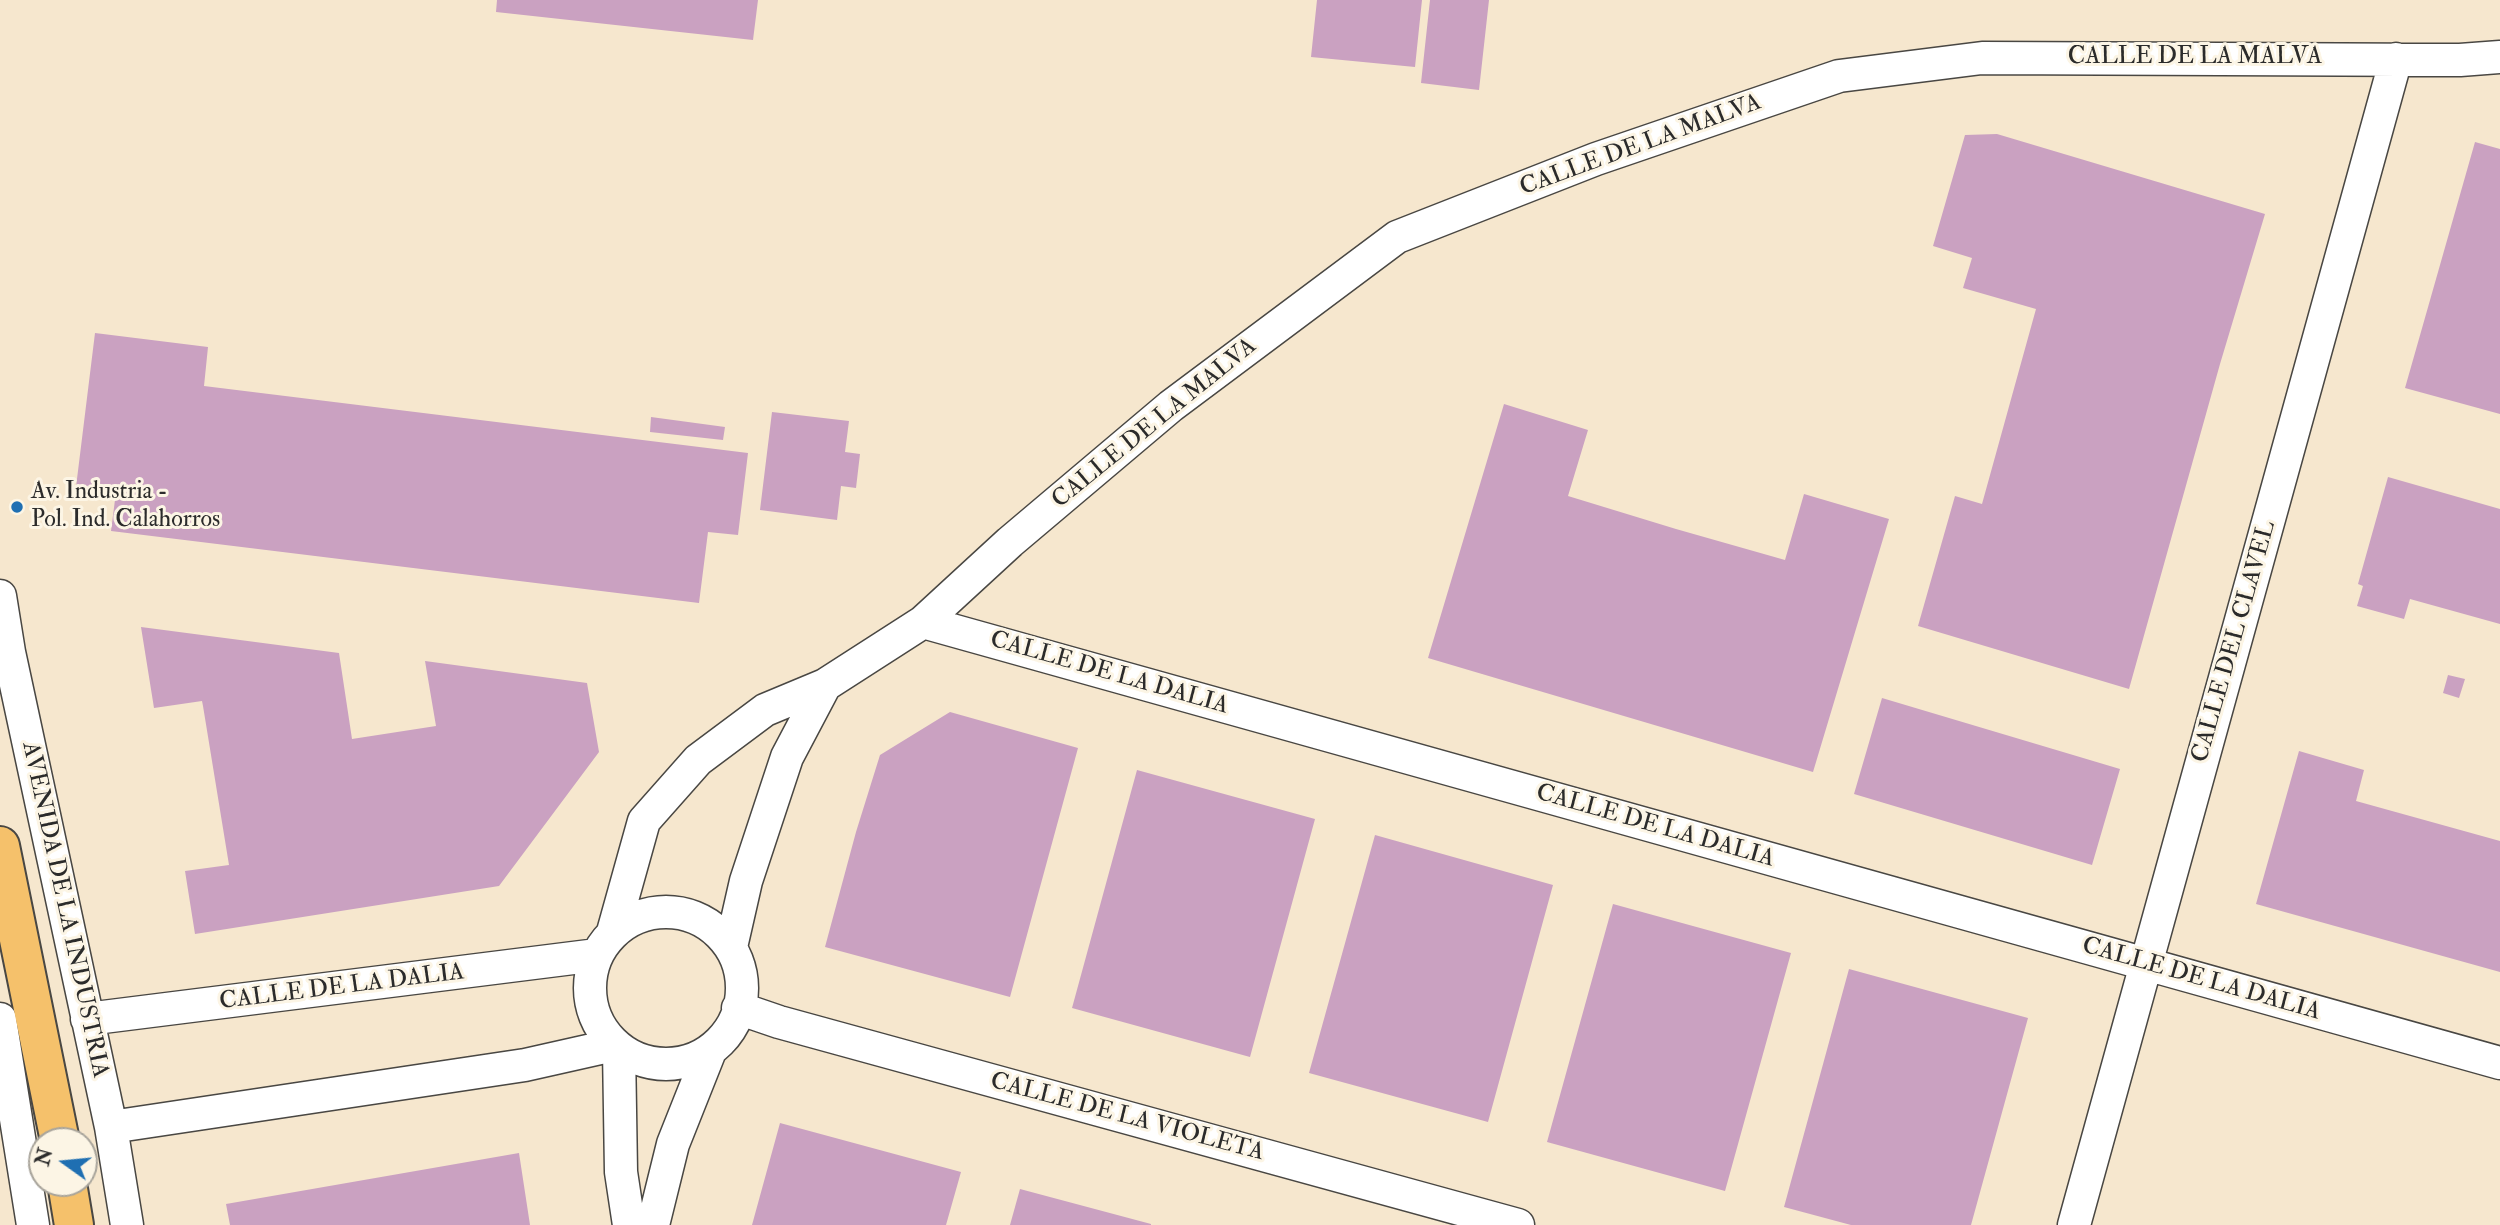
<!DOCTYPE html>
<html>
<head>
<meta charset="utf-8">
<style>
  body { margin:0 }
  #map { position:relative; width:2500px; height:1225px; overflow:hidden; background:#f6e7ce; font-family:"IM FELL Double Pica",serif }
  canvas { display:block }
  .north { position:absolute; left:28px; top:1127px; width:70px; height:70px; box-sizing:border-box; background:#fcf5e5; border:2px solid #a8a49b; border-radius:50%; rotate:285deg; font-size:19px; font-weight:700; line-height:28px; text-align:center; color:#2b2b2b }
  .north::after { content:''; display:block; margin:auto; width:24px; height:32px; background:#1f6fb2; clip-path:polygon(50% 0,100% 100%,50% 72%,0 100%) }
</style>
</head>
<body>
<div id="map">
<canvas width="2500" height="1225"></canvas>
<div class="north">N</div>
</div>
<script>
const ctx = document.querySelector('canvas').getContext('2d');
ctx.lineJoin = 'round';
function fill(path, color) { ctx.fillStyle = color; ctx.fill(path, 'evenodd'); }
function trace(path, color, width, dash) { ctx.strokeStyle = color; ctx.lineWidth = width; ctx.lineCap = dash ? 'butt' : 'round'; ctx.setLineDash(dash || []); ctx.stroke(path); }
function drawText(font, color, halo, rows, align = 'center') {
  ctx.font = font + ' "IM FELL Double Pica",serif'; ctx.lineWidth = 6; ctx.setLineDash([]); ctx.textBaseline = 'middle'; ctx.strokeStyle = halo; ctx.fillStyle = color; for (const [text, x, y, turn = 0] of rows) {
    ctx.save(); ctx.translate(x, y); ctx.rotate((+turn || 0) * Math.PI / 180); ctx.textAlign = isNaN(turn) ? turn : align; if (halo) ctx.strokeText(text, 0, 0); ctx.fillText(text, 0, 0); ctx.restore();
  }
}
const building = new Path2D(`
  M497,0h261l-5,40 -257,-28z
  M1317,0h105l-7,67 -104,-10z
  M1430,0h59l-10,90 -58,-7z
  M1997,134l268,80 -45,150 -91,325 -211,-63 37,-130 27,8 54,-195 -73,-21 9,-30 -39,-12 32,-111z
  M2475,142l25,7v265l-95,-26z
  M95,333l113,14 -4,39 544,67 -10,82 -30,-3 -9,71 -588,-72 5,-39 -40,-5z
  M1504,404l84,26 -20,66 108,33 109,31 19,-66 85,25 -76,253 -385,-114z
  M772,412l77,9 -4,31 15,2 -4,34 -15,-2 -4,34 -77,-10z
  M651,417l74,10 -2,13 -73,-8z
  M2388,477l112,32v115l-90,-25 -6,20 -47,-13 6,-20 -5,-2z
  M141,627l198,26 13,86 84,-13 -11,-65 162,22 12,69 -100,134 -304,48 -10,-63 44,-6 -26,-159 -1,-5 -48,7z
  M2448,675l17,4 -6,19 -16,-5z
  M1882,698l238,71 -28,96 -238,-71z
  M950,712l128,36 -68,249 -185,-50 31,-115 24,-77z
  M2299,751l65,19 -8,31 144,40v131l-244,-68z
  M1137,770l178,49 -65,238 -178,-49z
  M1375,835l178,50 -65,237 -179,-49z
  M1613,904l178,49 -66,238 -178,-49z
  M1849,969l179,49 -57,207h-120l-67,-18z
  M780,1123l181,49 -15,53h-194z
  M519,1153l11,72h-300l-4,-21z
  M1020,1189l131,35v1h-141z`);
const street = new Path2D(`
  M0,596l9,56 102,475 16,98
  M923,622l1577,441
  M590 988a76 76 0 1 1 152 0a76 76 0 1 1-152 0Z
  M613,932l31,-111 54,-61 67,-50 60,-25 98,-63 87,-80 161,-136 226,-169 199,-78 243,-83 143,-18 478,2 40,-3
  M731,947l15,-66 41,-124 38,-72
  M738,1008l41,14 739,203
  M0,1019l33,206
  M87,1019l510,-64
  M619,1049l2,123 8,53
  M111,1127l414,-62 89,-20
  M653,1225l20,-81 37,-93
  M2074,1225l322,-1166`);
const primary = new Path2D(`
  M0,846l60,295
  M67,1183l7,42`);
const markers = [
  [17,507,7,"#1f6fb2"]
];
const streetNames = [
  ["CALLE DE LA MALVA",2195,58],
  ["CALLE DE LA MALVA",1641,146,-20],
  ["CALLE DE LA MALVA",1155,424,-39],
  ["CALLE DEL CLAVEL",2235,642,-74],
  ["CALLE DE LA DALIA",1109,674,16],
  ["CALLE DE LA DALIA",1655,827,16],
  ["AVENIDA DE LA INDUSTRIA",64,910,78],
  ["CALLE DE LA DALIA",2201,980,16],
  ["CALLE DE LA DALIA",342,988,-7],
  ["CALLE DE LA VIOLETA",1127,1118,15]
];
const poiNames = [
  ["Av. Industria -",31,493],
  ["Pol. Ind. Calahorros",31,521]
];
fill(building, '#caa1c1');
trace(street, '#494743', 35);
trace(primary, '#494743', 42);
trace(street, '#fff', 32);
trace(primary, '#f5c16b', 38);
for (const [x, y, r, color] of markers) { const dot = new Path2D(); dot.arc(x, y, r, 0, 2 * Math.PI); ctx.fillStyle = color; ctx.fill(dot); trace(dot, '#fcf5e5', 2.5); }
drawText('24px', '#2b2b2b', '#fcf5e5', streetNames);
drawText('24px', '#2b2b2b', '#fcf5e5', poiNames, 'left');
</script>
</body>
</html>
